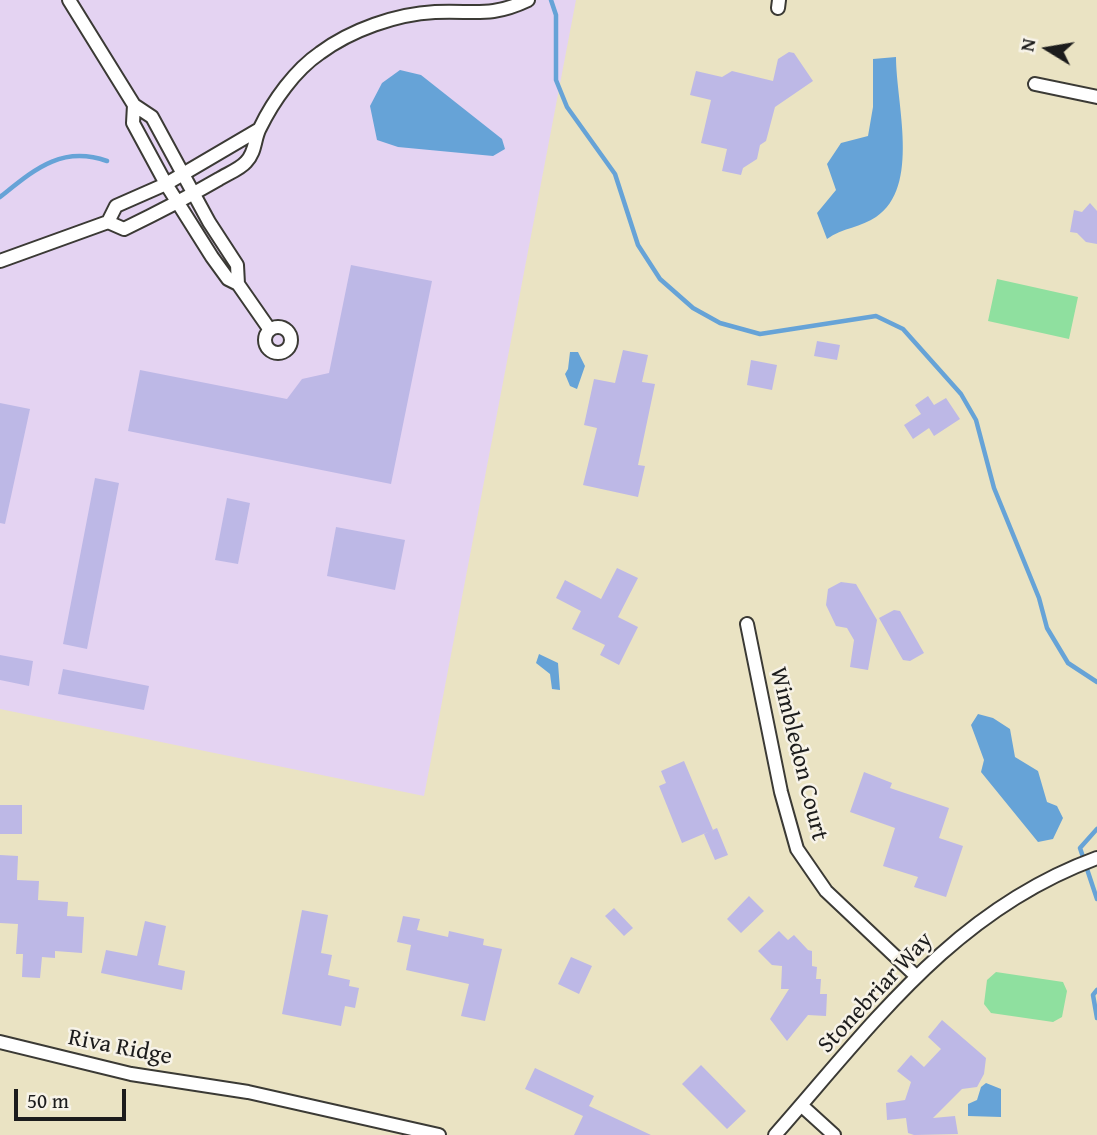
<!DOCTYPE html>
<html>
<head>
<meta charset="utf-8">
<style>
  body { margin:0 }
  #map { position:relative; width:1097px; height:1135px; overflow:hidden; background:#eae3c3; font-family:"Gentium Book Plus",serif }
  canvas { display:block }
  .north { position:absolute; left:1013px; top:14px; width:70px; height:70px; -webkit-text-stroke:5px #f7f3e8; paint-order:stroke; rotate:281deg; font-size:19px; font-weight:700; line-height:28px; text-align:center; color:#1c1c1c }
  .north::after { content:''; display:block; margin:auto; width:24px; height:32px; background:#1c1c1c; clip-path:polygon(50% 0,100% 100%,50% 72%,0 100%) }
  .scale { position:absolute; left:14px; top:1089px; width:112px; height:32px; box-sizing:border-box; border:4px solid #1c1c1c; border-top:0; padding-left:9px; font-size:21px; line-height:24px; white-space:nowrap; color:#1c1c1c; -webkit-text-stroke:5px #f7f3e8; paint-order:stroke }
</style>
</head>
<body>
<div id="map">
<canvas width="1097" height="1135"></canvas>
<div class="north">N</div>
<div class="scale">50 m</div>
</div>
<script>
const ctx = document.querySelector('canvas').getContext('2d');
ctx.lineJoin = 'round';
function fill(path, color) { ctx.fillStyle = color; ctx.fill(path, 'evenodd'); }
function trace(path, color, width, dash) { ctx.strokeStyle = color; ctx.lineWidth = width; ctx.lineCap = dash ? 'butt' : 'round'; ctx.setLineDash(dash || []); ctx.stroke(path); }
function drawText(font, color, halo, rows, align = 'center') {
  ctx.font = font + ' "Gentium Book Plus",serif'; ctx.lineWidth = 5; ctx.setLineDash([]); ctx.textBaseline = 'middle'; ctx.strokeStyle = halo; ctx.fillStyle = color; for (const [text, x, y, turn = 0] of rows) {
    ctx.save(); ctx.translate(x, y); ctx.rotate((+turn || 0) * Math.PI / 180); ctx.textAlign = isNaN(turn) ? turn : align; if (halo) ctx.strokeText(text, 0, 0); ctx.fillText(text, 0, 0); ctx.restore();
  }
}
const built = new Path2D(`
  M0,0h576l-152,796 -424,-87z`);
const green = new Path2D(`
  M997,279l81,18 -9,42 -81,-18z
  M996,972l67,10 4,9 -5,26 -9,5 -62,-9 -7,-9 3,-24z`);
const water = new Path2D(`
  M896,57c0,46 25,130 -20,160 -14,10 -34,11 -49,22l-10,-26 19,-23 -9,-26 14,-21 27,-7 5,-29v-48z
  M400,70l21,5 81,64 3,10 -12,7 -95,-9 -21,-7 -7,-34 12,-23z
  M570,352h8l7,14 -8,23 -7,-3 -5,-12 3,-5z
  M539,654l19,9 2,27 -8,-1 -2,-15 -14,-11z
  M978,714l15,4 17,11 5,28 23,14 9,31 10,4 6,12 -10,21 -15,3 -57,-70 3,-12 -13,-35z
  M986,1083l15,6v28l-33,-1v-12l9,-4 4,-13z`);
const stream = new Path2D(`
  M551,0l5,15v65l11,27 48,67 23,71 22,34 33,29 27,15 40,11 116,-18 27,13 58,65 15,26 18,68 45,110 8,30 21,35 29,19
  M0,197c34,-27 61,-52 107,-36
  M1097,829l-17,19 17,51
  M1097,990l-4,5 4,23`);
const building = new Path2D(`
  M789,52l5,1 19,28 -38,26 -9,34 -6,4 -3,14 -14,9 -2,7 -19,-4 5,-22 -26,-6 10,-43 -21,-5 6,-24 26,6 10,-6 41,10 5,-22z
  M1090,203l7,8v33l-11,-2 -9,-9 -7,-1 4,-22 8,2z
  M351,265l81,16 -41,203 -263,-53 12,-61 147,29 15,-20 27,-6z
  M817,341l23,4 -3,15 -23,-4z
  M623,350l25,5 -6,27 13,2 -17,81 7,1 -7,31 -55,-12 14,-57 -13,-3 10,-46 21,4z
  M751,360l26,5 -5,25 -25,-5z
  M928,396l6,9 12,-7 14,21 -26,17 -5,-8 -16,11 -9,-14 17,-11 -6,-9z
  M0,403l30,6 -25,115 -5,-1z
  M95,478l24,5 -32,166 -24,-5z
  M227,498l23,5 -12,61 -23,-4z
  M336,527l69,13 -10,50 -68,-14z
  M617,568l21,10 -20,39 20,10 -19,38 -19,-10 5,-10 -33,-16 9,-18 -25,-13 9,-18 36,19z
  M841,582l15,2 21,36 -9,50 -18,-3 4,-27 -7,-12 -11,-2 -10,-21 2,-16z
  M894,610l6,1 24,42 -14,8 -7,-1 -24,-42z
  M0,655l33,6 -4,25 -29,-6z
  M63,669l86,17 -5,24 -86,-16z
  M684,761l29,69 -31,13 -23,-57 7,-3 -5,-12z
  M864,772l28,11 -2,5 59,20 -10,30 24,8 -17,51 -32,-10 4,-10 -35,-11 12,-38 -45,-16z
  M0,805h22v29h-22z
  M717,828l11,27 -13,5 -11,-26z
  M0,855l18,1 -1,24 22,1 -1,19 30,2 -1,14 17,1 -2,36 -27,-2v7l-13,-1 -2,21 -18,-1 1,-23h-7l2,-30 -18,-1z
  M749,896l15,15 -23,22 -14,-14z
  M614,908l19,20 -9,8 -19,-20z
  M302,910l26,5 -7,38 11,2 -4,20 22,5 -1,6 10,2 -4,20 -10,-2 -4,20 -59,-12z
  M403,916l17,3 -3,11 31,7 1,-6 35,8 -1,6 19,4 -17,72 -24,-5 8,-32 -63,-14 5,-25 -14,-3z
  M145,921l21,5 -8,39 27,6 -3,19 -81,-17 5,-23 31,6z
  M779,931l9,9 6,-5 14,15 4,1v15l5,1 -1,12h5l-1,15h7l-1,22 -18,-1 -21,26 -17,-22 19,-30h-8l1,-23 -10,-1 -14,-14z
  M571,957l21,9 -13,28 -21,-10z
  M942,1020l44,38 -2,16 -7,13 -15,2 -29,29 22,-2 3,18 -44,1 -6,-2 -2,-15 -19,2 -1,-17 19,-3 6,-18 -14,-11 14,-16 13,12 17,-18 -13,-12z
  M701,1065l45,46 -19,18 -45,-45z
  M535,1068l59,28 -5,10 62,29h-77l9,-19 -58,-27z`);
const street = new Path2D(`
  M69,0l65,105 18,12 57,105 28,43 1,19
  M778,8l1,-8
  M1035,84l62,13
  M134,105l-1,18 33,61 46,73 16,22 10,5 32,46
  M108,222l8,-16 50,-22 92,-54
  M0,261l108,-39 16,7c33,-16 64,-32 95,-50 8,-5 21,-10 27,-17 10,-10 8,-23 14,-34 13,-27 35,-58 60,-75 31,-23 76,-39 115,-41 39,-2 55,6 93,-12
  M265 340a13 13 0 1 1 26 0a13 13 0 1 1-26 0Z
  M747,624l34,168 16,57 29,42 89,84
  M0,1042l131,32 117,18 191,43
  M801,1105l33,30
  M775,1135c97,-110 179,-225 322,-277`);
const streetNames = [
  ["Wimbledon Court",798,754,76],
  ["Stonebriar Way",876,993,-47],
  ["Riva Ridge",120,1048,11]
];
fill(built, '#e4d3f2');
fill(green, '#8fe09f');
fill(water, '#66a3d7');
trace(stream, '#66a3d7', 4.5);
fill(building, '#bdb8e6');
trace(street, '#3b3a35', 16);
trace(street, '#fff', 12);
drawText('24px', '#1c1c1c', '#f7f3e8', streetNames);
</script>
</body>
</html>
